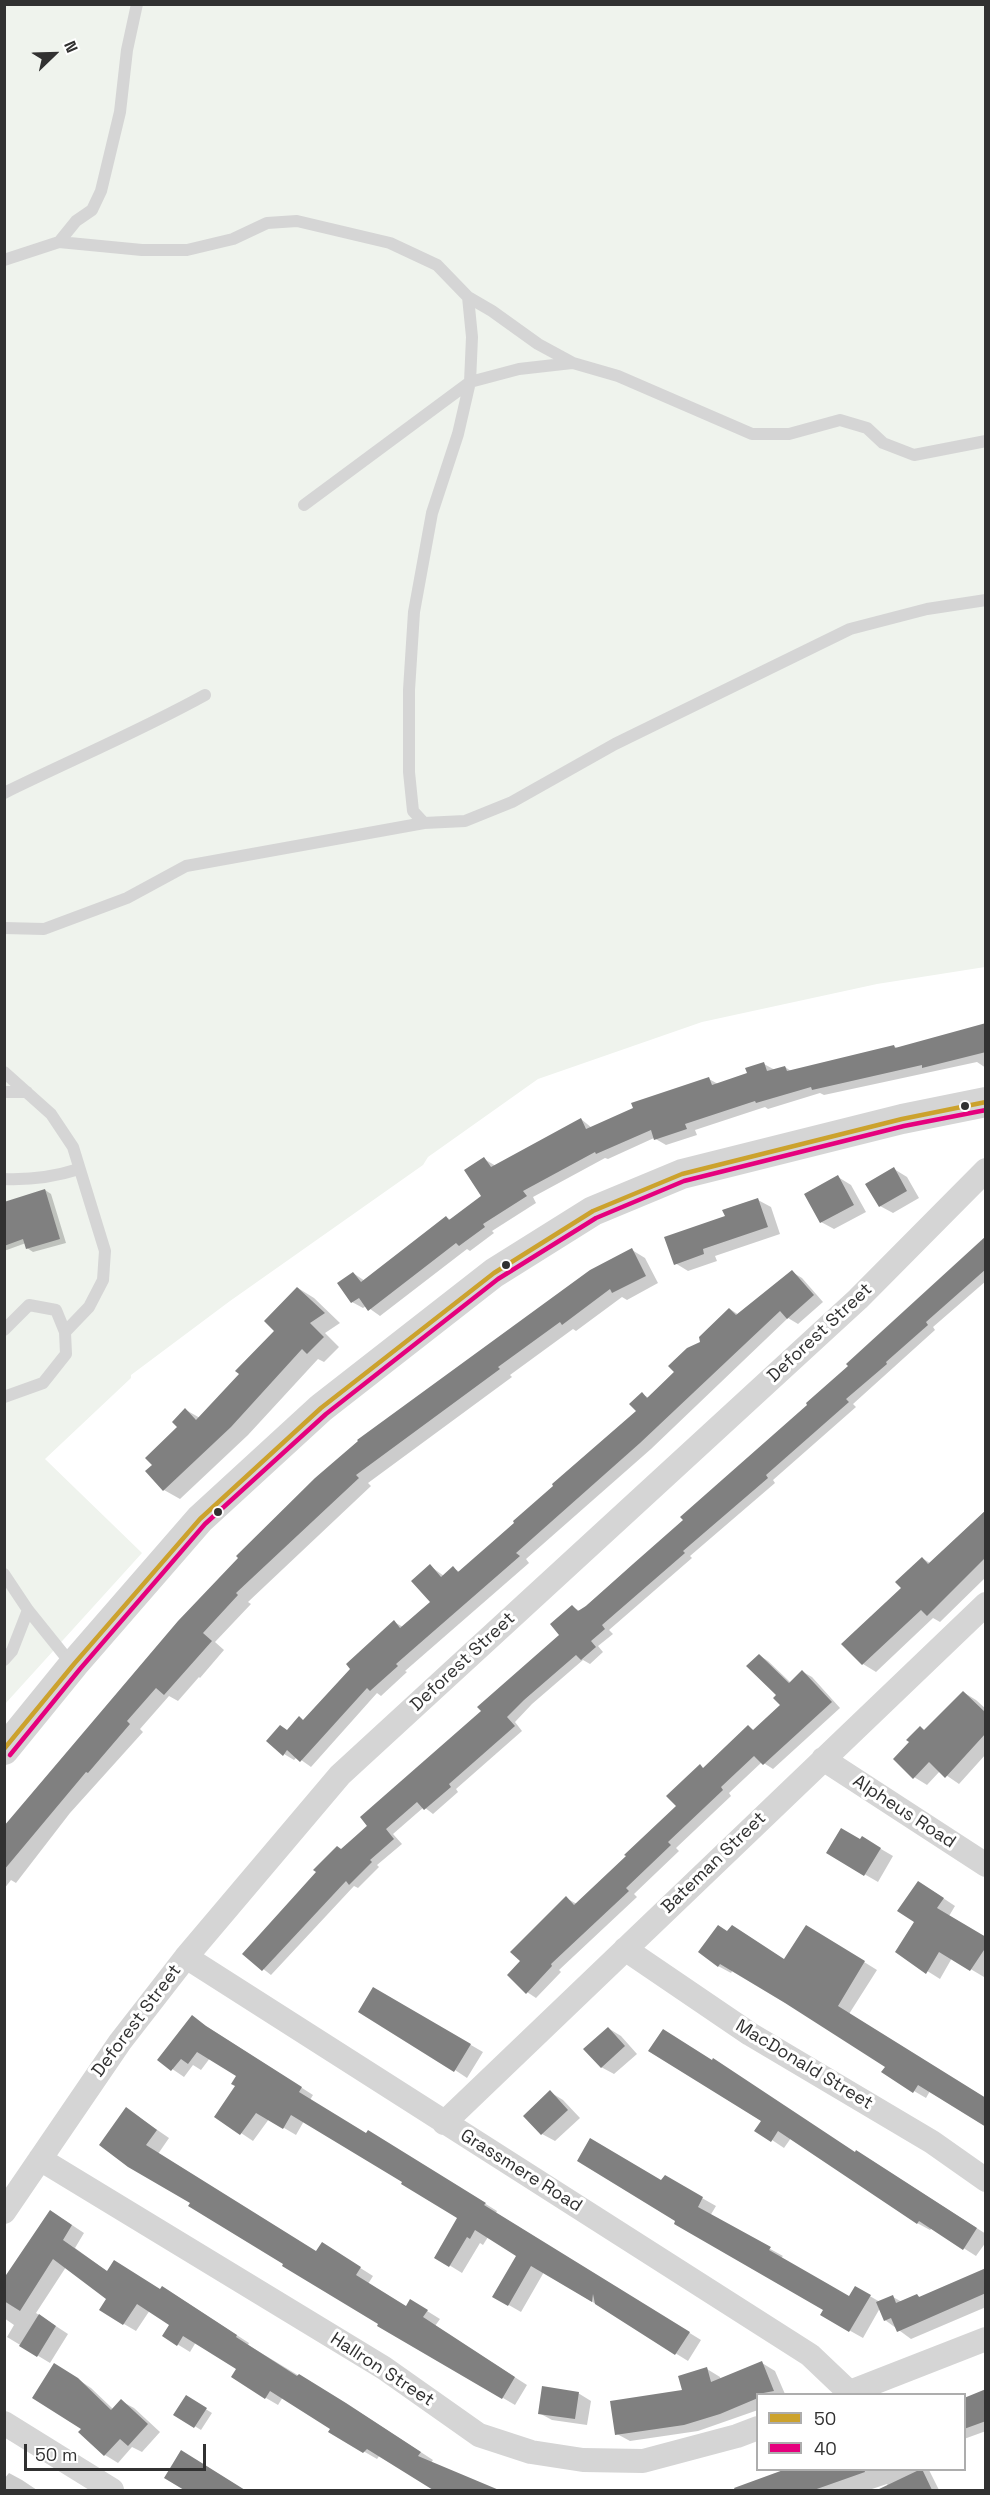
<!DOCTYPE html>
<html>
<head>
<meta charset="utf-8">
<style>
  body { margin:0 }
  #map { position:relative; width:990px; height:2495px; overflow:hidden; background:#fff; font-family:"Space Grotesk",sans-serif }
  canvas { display:block }
  .frame { position:absolute; inset:0; border:6px solid #313131; pointer-events:none }
  .legend { position:absolute; left:756px; top:2393px; width:210px; height:78px; box-sizing:border-box; background:#fff; border:2px solid #adadad; margin:0; padding:8px 10px; list-style:none; font-size:18px; color:#313131 }
  .legend li { display:flex; align-items:center; gap:12px; height:30px }
  .legend b { width:30px; border:2px solid #adadad }
  .north { position:absolute; left:24px; top:24px; width:60px; height:60px; -webkit-text-stroke:4px #fff; paint-order:stroke; rotate:67deg; font-size:16px; font-weight:700; line-height:24px; text-align:center; color:#313131 }
  .north::after { content:''; display:block; margin:auto; width:21px; height:27px; background:#313131; clip-path:polygon(50% 0,100% 100%,50% 72%,0 100%) }
  .scale { position:absolute; left:24px; top:2444px; width:182px; height:27px; box-sizing:border-box; border:3px solid #313131; border-top:0; padding-left:8px; font-size:18px; line-height:21px; white-space:nowrap; color:#313131; -webkit-text-stroke:4px #fff; paint-order:stroke }
</style>
</head>
<body>
<div id="map">
<canvas width="990" height="2495"></canvas>
<div class="frame"></div>
<ul class="legend">
<li><b style="height:8px;background:#cca22d"></b>50</li>
<li><b style="height:8px;background:#e5007d"></b>40</li>
</ul>
<div class="north">N</div>
<div class="scale">50 m</div>
</div>
<script>
const ctx = document.querySelector('canvas').getContext('2d');
ctx.lineJoin = 'round';
function fill(path, color) { ctx.fillStyle = color; ctx.fill(path, 'evenodd'); }
function trace(path, color, width, dash) { ctx.strokeStyle = color; ctx.lineWidth = width; ctx.lineCap = dash ? 'butt' : 'round'; ctx.setLineDash(dash || []); ctx.stroke(path); }
function drawText(font, color, halo, rows, align = 'center') {
  ctx.font = font + ' "Space Grotesk",sans-serif'; ctx.lineWidth = 6; ctx.setLineDash([]); ctx.textBaseline = 'middle'; ctx.strokeStyle = halo; ctx.fillStyle = color; for (const [text, x, y, turn = 0] of rows) {
    ctx.save(); ctx.translate(x, y); ctx.rotate((+turn || 0) * Math.PI / 180); ctx.textAlign = isNaN(turn) ? turn : align; if (halo) ctx.strokeText(text, 0, 0); ctx.fillText(text, 0, 0); ctx.restore();
  }
}
const green = new Path2D(`
  M5,5h980v962l-108,17 -175,38 -164,57 -110,78 -5,8 -193,136 -99,74v3l-86,81 97,94 -137,151z`);
const shadow = new Path2D(`
  M986,1025v43l-9,-6 -153,33 -4,-2 -52,16 -3,-2 -70,23 2,5 -31,10 -12,-7 -46,21 -3,-1 -72,39 3,6 -44,28 2,2 -24,18 -3,-2 -87,67 -14,-10 -3,2 -11,-6 -13,-18 14,-11 12,8 81,-64 5,3 32,-23 1,-38 12,7 85,-47 11,9 117,-49 9,5 31,-10 15,-10 11,6 10,-3 6,4 103,-25 3,2z
  M894,1169l13,8 12,21 -26,15 -13,-7z
  M838,1177l13,8 15,27 -32,17 -13,-7z
  M45,1190l6,4 15,49 -33,9 -6,-4 -1,-5 -22,8v-48z
  M758,1200l13,7 9,27 -65,22 2,5 -29,10 -13,-8z
  M986,1239v42l-53,46 2,3 -82,74 3,3 -83,73 2,3 -85,73 2,2 -83,72 4,4 -15,12 5,6 -13,12 -7,-4 -51,44 -17,18 7,9 -66,58 2,3 -25,22 -9,-7 -31,27 9,10 -25,21 2,2 -21,21 -4,-2 -83,89 -27,-21 98,-104 219,-215 11,-28 8,4 105,-91z
  M632,1250l13,8 13,25 -31,17 -5,-3 -46,34 -3,-2 -63,46 2,2 -144,106 3,3 -123,116 3,2 -36,38 9,8 -24,28 -1,-1 -21,24 -9,-5 -29,33 3,3 -73,81 -54,70 -5,-3 -7,9v-61l236,-270z
  M792,1272l10,6 21,24 -25,22 -10,-6 -137,131 -125,110 3,4 -124,108 2,1 -26,24 -4,-3 -66,74 -14,-10 -3,3 -10,-6 4,-23 16,-10 90,-99 9,5 29,-25 -2,-36 14,10 9,-8 7,4 178,-161 4,-17 7,4 53,-55 28,-34 9,6z
  M298,1288l16,10 26,25 -15,10 14,14 -15,15 -6,-3 -70,76 -68,64 -16,-9 -10,-25 25,-38 7,-17 14,8 42,-44 34,-43z
  M986,1510v67l-46,45 -7,-4 -57,54 -13,-8 40,-76 19,-30 8,5z
  M759,1655l9,6 23,22 12,-11 9,5 28,31 -67,61 -11,-7 -33,31 2,3 -55,52 3,3 -45,43 3,3 -78,73 2,2 -25,26 -9,-6 -5,-31 44,-63 11,6 101,-98 26,-37 44,-42 7,4 27,-25z
  M963,1692l13,8 10,9v45l-27,30 -19,-13 -13,14 -13,-8 -3,-35 9,-14 6,3z
  M862,1838l31,18 -15,26 -50,-29 32,-12z
  M931,1890l24,16 -6,10 37,23 -2,38 -32,-19 -12,21 -43,-27 19,-30z
  M819,1934l58,36 -28,44 81,77 -4,7 -12,-7 -27,-25 -154,-96 -2,3 -13,-7 -18,-14 85,9z
  M374,1989l109,63 -16,26 -12,-8z
  M192,2017l121,78 -3,5 57,35 14,4 116,72 -1,2 205,127 -13,21 -144,-89 -23,40 -14,-8 11,-49 -30,-18 -5,8 -3,-2 -18,30 -26,-16 23,-39 -55,-37 -100,-60 -8,14 -27,-16 -16,22 -12,-8 -3,-57 -28,-18 -9,12 -8,-5 -9,12 -25,-17z
  M608,2028l13,8 16,18 -23,20 -13,-7z
  M550,2092l13,8 17,18 -25,23 -13,-7z
  M127,2109l42,29 -11,16 159,99 18,-1 38,24 -5,8 39,24 4,-7 29,18 -5,7 92,59 -12,20 -136,-80 1,-1 -188,-121 -63,-38z
  M763,2120l106,39 117,75v8l-10,14 -44,-28 -2,2 -13,-7 -126,-85 -7,10 -12,-8z
  M665,2177l51,29 -6,10 73,40 -2,2 69,40 6,-10 24,14 13,-5 9,5 15,-7 4,3 65,-28v37l-75,32 -26,-19 -5,-12 -17,30 -41,-23 3,-5 -148,-89 -15,-39z
  M63,2219l21,14 -9,15 33,24 67,23 74,48 -1,2 111,67 74,48 -2,3 63,27h-59l-55,-35 -3,4 -47,-27 2,-4 -49,-31 -5,8 -12,-7 -33,-21 5,-8 -42,-27 -6,10 -26,-16 7,-12 -21,-14 -14,21 -12,-7 -22,-15 6,-10 -42,-32 -30,46 32,21 -18,29 -43,-26 7,-12 -10,-7v-37z
  M762,2363l13,8 10,23h-27v16l-60,21 -68,10 -13,-7 67,-43 23,-22 13,8 1,3z
  M67,2372l24,16 22,21 8,-8 13,7 26,24 -18,20 -10,-5 -14,16 -13,-8 -25,-23 3,-3z
  M986,2391v40l-22,8v-39z
  M578,2393l13,8 -4,24 -35,-5 -13,-7z
  M186,2397l26,16 -11,17 -26,-16z
  M195,2459l49,31h-57l-21,-13z
  M788,2470h141l10,20h-49l-3,-6 -18,6h-137z
  M9,2473l13,7 15,10h-33v-11z`);
const building = new Path2D(`
  M986,1023v29l-64,16v-3l-110,25 -1,-3 -55,16 -1,-2 -70,23 2,5 -33,11 -3,-10 -55,24 -1,-2 -72,39 4,5 -44,28 2,3 -26,19 -3,-3 -88,68 -9,-13 -8,5 -14,-20 16,-11 8,10 85,-66 3,4 32,-24 -17,-26 20,-13 7,10 90,-49 5,11 47,-21 -2,-5 78,-26 3,8 35,-12 -2,-5 19,-6 3,9 18,-5 2,5 107,-26 1,3z
  M894,1167l13,24 -28,16 -14,-23z
  M838,1175l16,30 -34,18 -16,-29z
  M45,1189l15,50 -34,10 -3,-10 -19,7v-44z
  M758,1198l10,29 -65,22 1,5 -30,11 -10,-28 61,-21 -3,-6z
  M986,1236v33l-60,53 2,3 -42,37 1,2 -41,35 3,3 -83,73 2,3 -85,73 2,2 -83,72 3,4 -14,12 5,6 -15,13 -5,-5 -52,45 -17,17 8,9 -66,58 2,3 -27,23 -7,-8 -31,27 8,10 -24,21 2,2 -23,23 -3,-4 -84,90 -20,-17 74,-82 -3,-2 24,-24 4,3 26,-23 -7,-9 121,-106 -4,-4 82,-72 -9,-11 22,-19 6,6 8,-5 47,-42 50,-44 -3,-3 127,-112 -1,-2 42,-37 -2,-2z
  M632,1248l14,28 -34,17 -2,-4 -48,36 -2,-3 -62,45 2,2 -144,106 3,3 -123,115 2,2 -35,38 9,8 -48,54 -8,-7 -29,33 3,3 -42,49 -2,-1 -82,98v-44l174,-205 60,-63 -2,-2 79,-78 43,-37 -1,-1 233,-170z
  M792,1270l22,25 -27,24 -7,-8 -140,132 -124,110 4,3 -124,108 2,2 -28,25 -3,-3 -67,74 -13,-12 -4,6 -17,-15 14,-16 7,5 12,-14 4,4 47,-51 -4,-5 48,-44 6,8 30,-26 -19,-21 19,-17 11,13 12,-11 5,6 56,-49 -1,-2 40,-35 -1,-2 84,-73 -7,-7 13,-12 5,6 27,-26 -6,-6 19,-18 13,-6 -1,-5 30,-29 7,7z
  M297,1287l28,26 -15,10 14,14 -17,17 -5,-5 -71,78 -68,64 -18,-20 7,-6 -7,-7 32,-31 -5,-5 13,-14 11,12 43,-46 -4,-3 39,-40 -10,-10z
  M986,1510v47l-59,59 -6,-6 -59,55 -21,-21 60,-56 -6,-6 27,-25 6,7z
  M759,1654l30,29 13,-13 30,32 -69,63 -9,-9 -33,31 2,3 -55,52 3,3 -45,43 3,3 -78,73 1,2 -26,28 -19,-19 13,-14 -10,-9 56,-56 8,9 52,-49 -2,-1 52,-49 -10,-10 34,-32 3,4 45,-43 5,5 27,-25 -7,-7 3,-3 -30,-29z
  M963,1691l23,22v20l-41,45 -16,-16 -16,17 -20,-20 16,-17 -3,-2 14,-14 4,4z
  M841,1828l19,11 2,-3 19,12 -17,28 -38,-23z
  M918,1881l26,17 -7,10 49,29v10l-16,24 -31,-19 -13,22 -31,-22 19,-30 -17,-11z
  M718,1925l9,6 5,-6 52,34 22,-34 59,36 -27,45 148,92v29l-68,-42 -5,8 -32,-21 4,-5 -100,-64 -65,-39 -2,3 -20,-15z
  M373,1987l98,57 -17,28 -96,-60z
  M192,2015l14,11 96,61 -3,5 67,41 2,-3 118,73 -2,2 206,127 -15,23 -80,-51 -2,-10 -1,8 -61,-36 -23,40 -16,-9 24,-41 -41,-26 -5,9 -3,-2 -18,30 -15,-9 23,-40 -56,-34 1,-2 -111,-67 -8,14 -27,-16 -16,22 -26,-18 21,-31 -4,-2 5,-8 -39,-24 -9,12 -7,-5 -10,12 -14,-11z
  M608,2027l17,19 -24,22 -18,-19z
  M663,2029l49,31 1,-2 142,94 1,-2 121,78 -14,22 -44,-29 -2,3 -139,-93 -7,11 -17,-11 7,-10 -113,-70z
  M550,2090l18,20 -27,25 -18,-19z
  M126,2107l31,23 -11,15 170,106 6,-9 39,25 -5,8 50,31 4,-7 18,11 -5,7 92,60 -13,22 -125,-73 1,-2 -96,-58 1,-2 -95,-58 2,-3 -62,-36 -29,-22z
  M590,2138l71,42 4,-5 38,22 -5,10 73,40 -2,3 61,35 19,11 6,-10 16,9 -22,37 -29,-17 3,-5 -149,-86 1,-3 -98,-60z
  M50,2210l22,15 -9,15 44,31 7,-11 46,29 2,-3 75,49 -1,2 61,39 2,-2 47,29 75,49 -3,4 81,34h-66l-66,-41 -4,4 -35,-21 2,-3 -60,-38 -5,8 -34,-22 5,-8 -53,-33 -6,10 -15,-10 7,-11 -32,-21 -14,21 -24,-15 7,-11 -53,-40 -33,52 -16,-10v-23z
  M986,2268v25l-89,39 -6,-14 -7,3 -8,-19 17,-7 3,8 21,-9 2,3z
  M39,2314l17,12 -19,31 -18,-11z
  M762,2361l12,30 -16,3v4l-38,16 -36,11 -69,10 -5,-34 72,-11 -4,-14 29,-9 4,15z
  M54,2363l24,15 33,32 10,-11 27,25 -20,22 -8,-7 -16,17 -26,-24 3,-3 -49,-31z
  M542,2386l37,6 -4,27 -37,-5z
  M986,2389v32l-22,8v-31z
  M186,2395l21,13 -13,20 -21,-13z
  M181,2450l64,40h-61l-20,-12z
  M786,2469h78l1,3 -51,18h-79l-1,-2z
  M922,2469l10,21h-55l44,-21z`);
const service = new Path2D(`
  M59,242l17,-21 16,-11 9,-19 19,-79 7,-62 10,-46
  M4,260l55,-18 83,8h45l46,-11 34,-16 30,-2 93,22 47,22 31,32 4,40 -2,45 -12,52 -26,79 -18,99 -5,78v82l4,39 11,12
  M468,297l24,14 46,33 35,19 45,13 134,58h37l51,-14 27,8 16,15 31,12 72,-14
  M304,505l166,-123 49,-13 53,-6
  M4,793c67,-33 136,-62 201,-98
  M4,928l40,1 83,-31 59,-32 238,-43 41,-2 47,-19 103,-58 235,-115 77,-20 59,-9
  M4,1072l47,42 22,33 32,104 -2,29 -14,27 -24,25
  M4,1092h23
  M4,1179c26,1 50,-2 75,-10
  M4,1330l25,-25 27,5 9,22 1,22 -23,29 -39,14
  M4,1574l24,36 45,56
  M4,1660l8,-9 16,-41`);
const minor = new Path2D(`
  M823,1759l163,106
  M625,1949l125,85 182,108 54,38
  M186,1957l624,398 40,38
  M444,2123l542,-519
  M40,2159l344,209 95,67 52,17 52,8 60,1 94,-25 21,-8
  M4,2212l116,-170 66,-85 154,-182 518,-476 128,-129
  M845,2394l141,-55
  M4,2423l108,67`);
const tertiary = new Path2D(`
  M4,1750l70,-86 126,-145 121,-111 173,-135 99,-62 89,-37 220,-55 84,-17`);
const bus1 = new Path2D(`
  M4,1749l70,-85 126,-145 121,-111 173,-135 99,-62 89,-37 220,-55 84,-17`);
const bus2 = new Path2D(`
  M10,1755l70,-86 125,-145 121,-110 172,-135 98,-61 88,-37 220,-55 82,-16`);
const markers = [
  [965,1106,5,"#313131"],
  [506,1265,5,"#313131"],
  [218,1512,5,"#313131"]
];
const streetNames = [
  ["Deforest Street",820,1333,-43],
  ["Deforest Street",463,1662,-43],
  ["Alpheus Road",904,1812,33],
  ["Bateman Street",714,1863,-44],
  ["Deforest Street",137,2021,-53],
  ["MacDonald Street",804,2065,31],
  ["Grassmere Road",521,2171,32],
  ["Hallron Street",382,2370,33]
];
fill(green, '#eff3ed');
fill(shadow, '#0003');
fill(building, '#808080');
trace(service, '#d5d5d5', 12);
trace(minor, '#d5d5d5', 24);
trace(tertiary, '#d5d5d5', 30);
trace(bus1, '#cca22d', 4.5);
trace(bus2, '#e5007d', 4.5);
for (const [x, y, r, color] of markers) { const dot = new Path2D(); dot.arc(x, y, r, 0, 2 * Math.PI); ctx.fillStyle = color; ctx.fill(dot); trace(dot, '#fff', 2); }
drawText('18px', '#313131', '#fff', streetNames);
</script>
</body>
</html>
